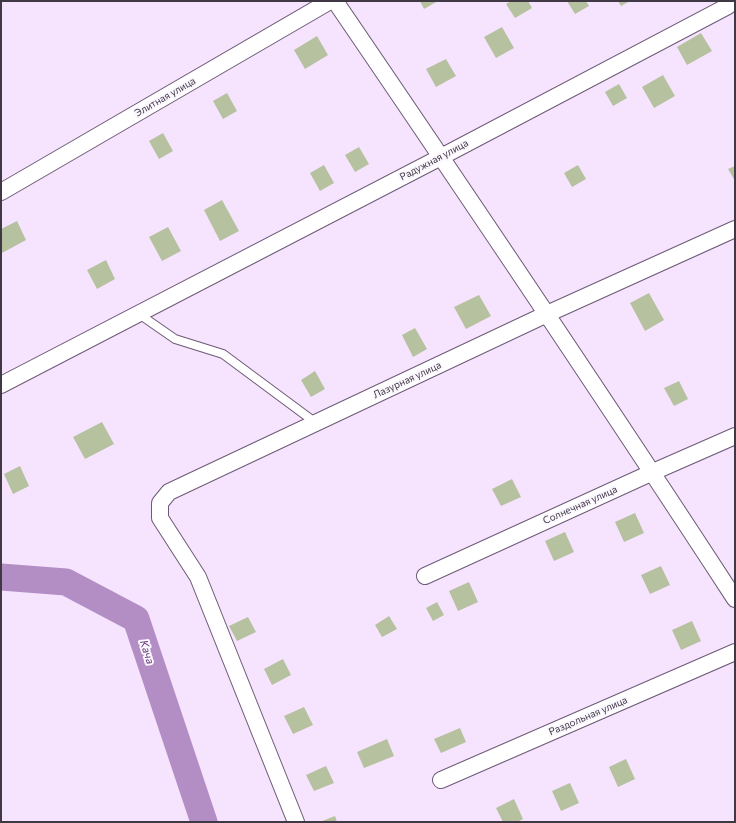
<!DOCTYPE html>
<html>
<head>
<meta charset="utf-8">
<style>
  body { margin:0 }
  #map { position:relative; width:736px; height:823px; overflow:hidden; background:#f6e4fe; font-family:Commissioner,sans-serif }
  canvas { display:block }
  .frame { position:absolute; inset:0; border:2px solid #403844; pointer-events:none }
</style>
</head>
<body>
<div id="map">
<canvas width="736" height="823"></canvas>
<div class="frame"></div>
</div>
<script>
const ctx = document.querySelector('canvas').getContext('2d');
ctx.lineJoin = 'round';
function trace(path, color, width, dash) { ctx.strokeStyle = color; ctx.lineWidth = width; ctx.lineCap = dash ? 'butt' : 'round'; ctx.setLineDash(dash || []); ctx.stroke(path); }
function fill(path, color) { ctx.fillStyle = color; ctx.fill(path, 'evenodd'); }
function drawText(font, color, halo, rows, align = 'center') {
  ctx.font = font + ' Commissioner,sans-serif'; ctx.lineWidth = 4; ctx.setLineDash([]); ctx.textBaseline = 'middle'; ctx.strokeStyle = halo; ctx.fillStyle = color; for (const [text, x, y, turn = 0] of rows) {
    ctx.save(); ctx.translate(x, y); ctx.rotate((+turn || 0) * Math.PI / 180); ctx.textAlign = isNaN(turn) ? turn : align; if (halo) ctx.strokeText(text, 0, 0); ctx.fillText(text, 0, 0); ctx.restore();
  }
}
const river = new Path2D(`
  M1,577l65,5 70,37 68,203`);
const building = new Path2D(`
  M420,1h18l-14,8z
  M511,1h17l4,7 -17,10 -9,-14z
  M567,1h19l3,5 -14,8z
  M618,1h12l-9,5z
  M502,27l12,21 -18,10 -12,-21z
  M701,33l11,18 -25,14 -10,-18z
  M317,36l11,19 -23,14 -11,-19z
  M446,59l10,17 -20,11 -10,-18z
  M663,75l12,21 -21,12 -12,-21z
  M619,84l8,14 -14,8 -8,-14z
  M227,93l10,18 -14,8 -10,-18z
  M163,133l10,18 -14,8 -10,-18z
  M359,147l10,17 -14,8 -10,-17z
  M324,165l10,18 -14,8 -10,-18z
  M578,165l8,14 -14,8 -8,-14z
  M735,166v15l-7,-12z
  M222,200l17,31 -19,10 -16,-31z
  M17,221l9,19 -24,13 -1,-24z
  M168,227l13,24 -19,10 -13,-24z
  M106,260l9,19 -18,10 -10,-19z
  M649,293l15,27 -19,11 -15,-28z
  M479,295l12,21 -25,13 -12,-22z
  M415,328l12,21 -14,8 -11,-22z
  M315,371l10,18 -14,8 -10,-17z
  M679,381l9,18 -14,7 -10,-18z
  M102,422l12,22 -29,15 -12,-22z
  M20,466l9,20 -16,8 -9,-20z
  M512,479l9,18 -20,9 -9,-17z
  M635,513l9,20 -20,9 -9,-20z
  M565,532l9,20 -20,9 -9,-20z
  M661,566l9,19 -20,9 -9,-19z
  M469,582l9,20 -20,9 -9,-20z
  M437,602l7,13 -11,6 -7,-13z
  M389,616l8,13 -15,8 -7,-12z
  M248,617l8,15 -19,9 -8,-15z
  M692,621l9,20 -20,9 -9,-20z
  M283,659l8,16 -19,10 -8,-16z
  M304,707l9,18 -20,9 -9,-18z
  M460,728l6,14 -25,11 -7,-14z
  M387,739l7,17 -30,12 -7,-16z
  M626,759l9,20 -17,8 -9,-20z
  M326,766l8,17 -20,8 -8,-16z
  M570,783l9,20 -18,8 -9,-20z
  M514,799l9,20 -6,3h-14l-7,-14z
  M335,816l2,6h-17z`);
const service = new Path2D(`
  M139,314l36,25 48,15 93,69`);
const minor = new Path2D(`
  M335,1c135,198 269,397 400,598
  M1,192l329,-191
  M1,385l440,-228 287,-151
  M425,576l228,-104 82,-36
  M441,780l294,-128
  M296,822l-98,-245 -38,-59v-15l9,-11 378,-178 188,-85`);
const streetNames = [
  ["Элитная улица",165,97,-30],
  ["Радужная улица",434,160,-28],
  ["Лазурная улица",407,380,-25],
  ["Солнечная улица",580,505,-24],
  ["Раздольная улица",588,716,-23]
];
const waterNames = [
  ["Кача",147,652,72]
];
trace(river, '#b38ec5', 27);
fill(building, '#b5c19f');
trace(service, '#6d5a76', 10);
trace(minor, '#6d5a76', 18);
trace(service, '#fff', 8);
trace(minor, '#fff', 16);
drawText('10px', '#403844', '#fbf7fe', streetNames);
drawText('italic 11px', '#653679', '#fbf7fe', waterNames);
</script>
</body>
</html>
